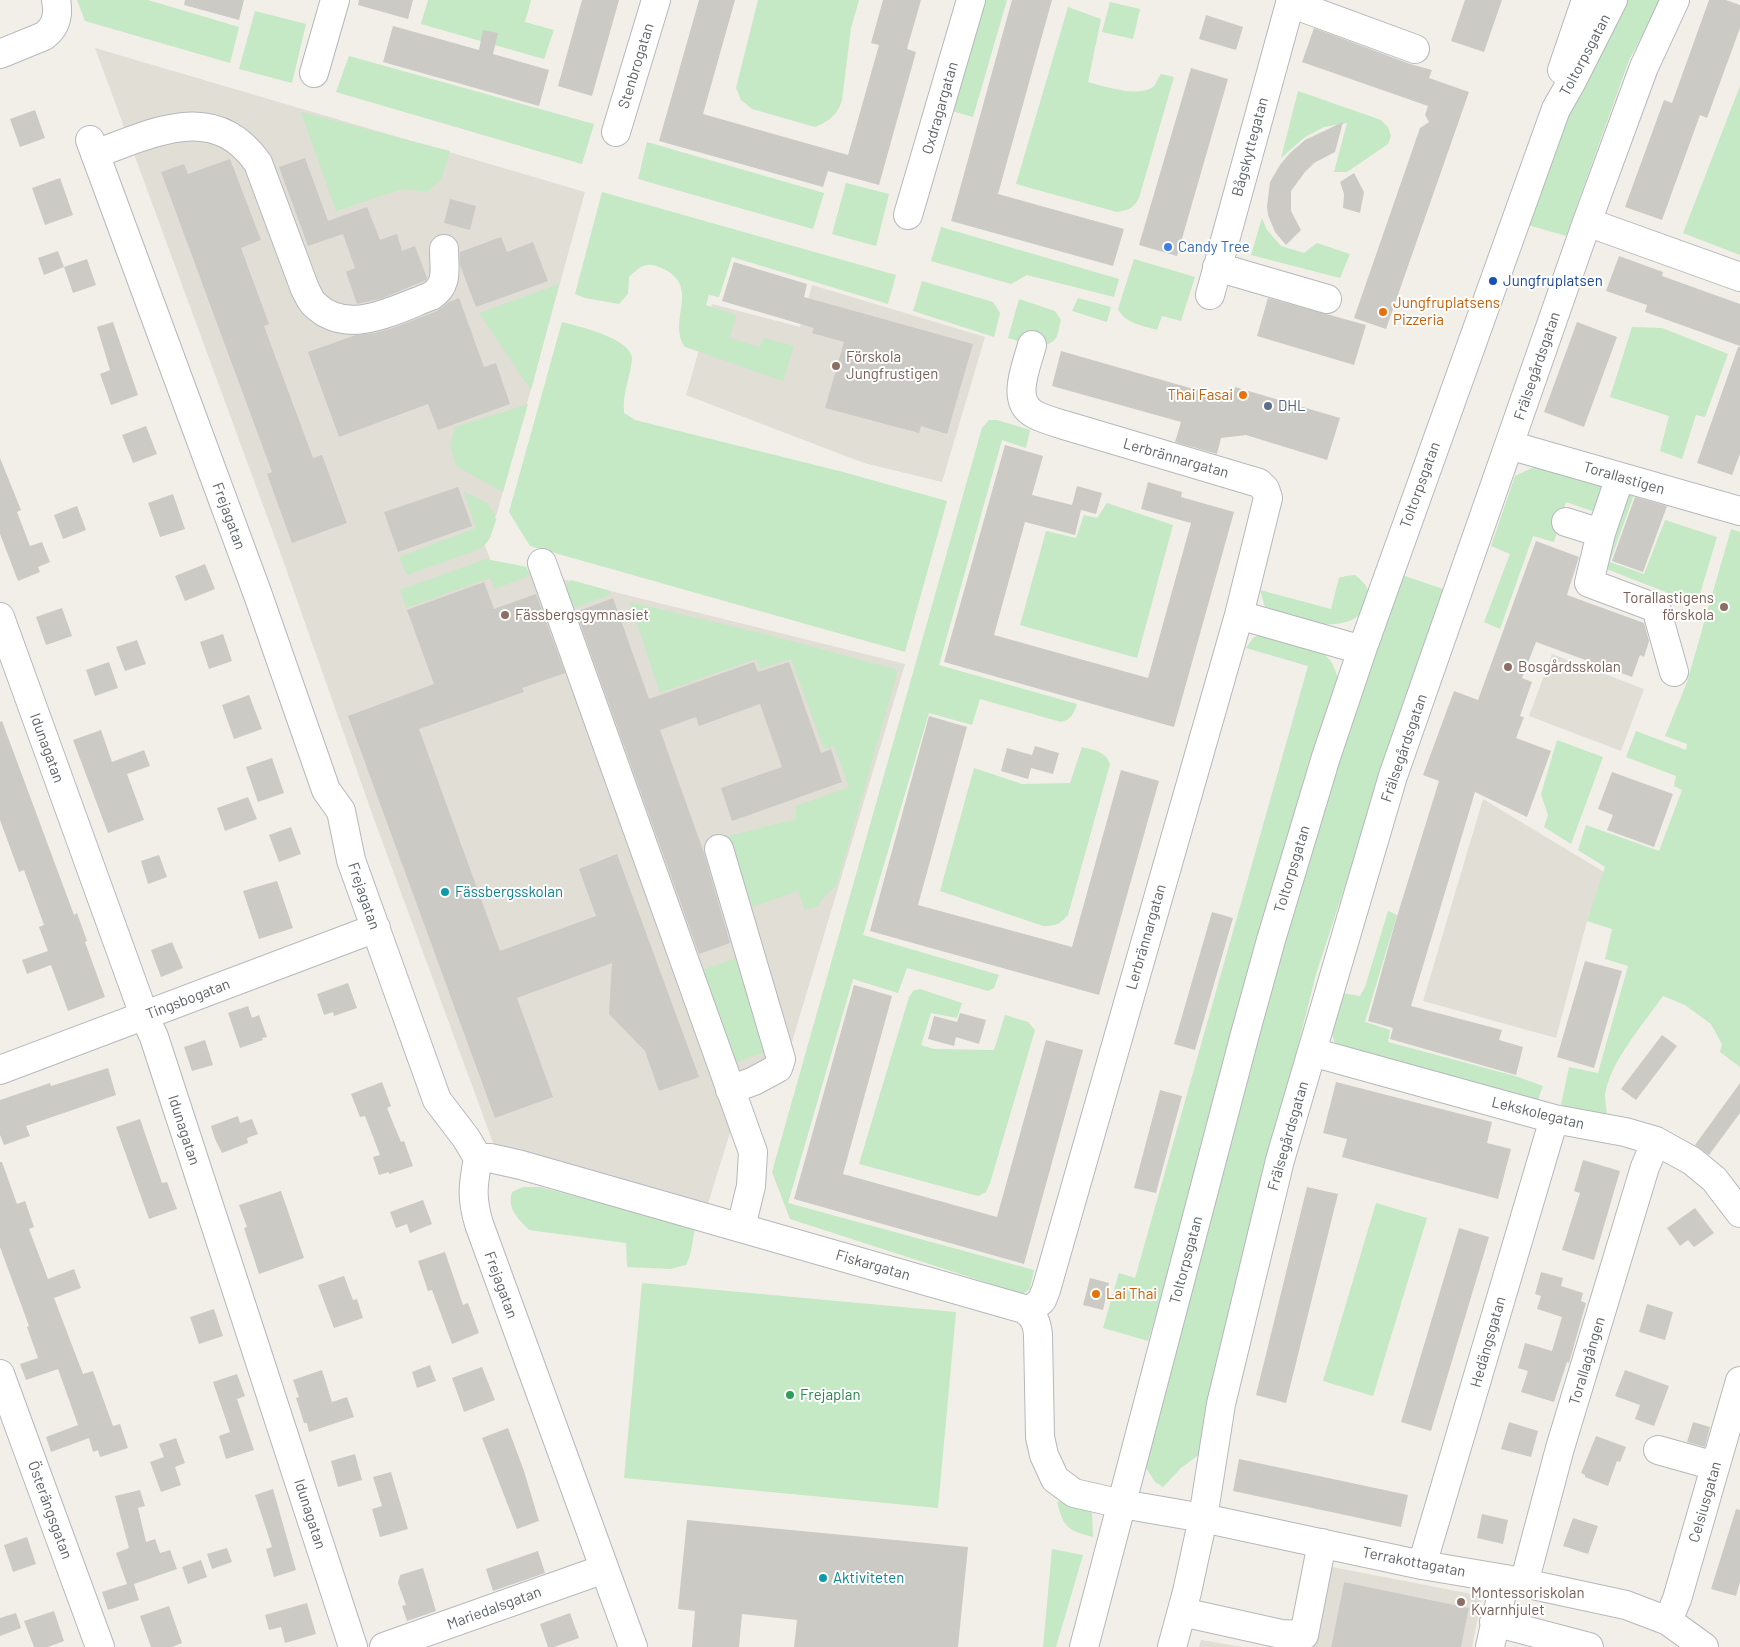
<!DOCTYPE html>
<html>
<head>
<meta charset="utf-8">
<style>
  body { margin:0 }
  canvas { display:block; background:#f1efe8 }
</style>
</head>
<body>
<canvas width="1740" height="1647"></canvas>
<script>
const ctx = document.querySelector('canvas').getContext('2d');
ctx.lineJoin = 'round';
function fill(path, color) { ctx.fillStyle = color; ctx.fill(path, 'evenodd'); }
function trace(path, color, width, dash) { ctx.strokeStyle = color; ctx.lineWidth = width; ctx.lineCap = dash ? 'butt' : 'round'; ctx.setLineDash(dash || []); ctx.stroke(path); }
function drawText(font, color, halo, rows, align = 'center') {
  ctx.font = font + ' Barlow,sans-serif'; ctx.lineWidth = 4; ctx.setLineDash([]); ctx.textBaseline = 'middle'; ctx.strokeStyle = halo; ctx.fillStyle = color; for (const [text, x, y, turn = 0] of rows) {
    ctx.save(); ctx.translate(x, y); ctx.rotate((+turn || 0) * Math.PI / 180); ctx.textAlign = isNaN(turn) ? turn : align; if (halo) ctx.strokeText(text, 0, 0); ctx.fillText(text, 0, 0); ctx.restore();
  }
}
const education = new Path2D(`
  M95,48l490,144 -88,321 -13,30 8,21 18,2 395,98 -113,378 -58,78 -28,90 -211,-62 -121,-329 -96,-273z
  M812,285l173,52 -43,145 -78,-19 -178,-68 26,-91 88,23z
  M1552,654l92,35 -23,62 -92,-35z
  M1483,799l121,73 -17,49 -31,117 -133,-37z
  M1322,1565l160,31 -10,51h-11l8,-39 -125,-26 -13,65h-20z
  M1201,1640l42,7h-44z`);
const green = new Path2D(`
  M77,0h71l91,27 -9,36 -145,-42z
  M428,0h103l-6,22 29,8 -10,29 -123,-35z
  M758,0h101l-8,28 -9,72c-5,16 -13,21 -27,27l-63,-18 -11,-9 -5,-12z
  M985,0h22l-34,117 -21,-6z
  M1621,0h40l-32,60 -63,176 -38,-11 46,-131z
  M1110,2l30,7 -7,30 -31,-7z
  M1068,7l33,12 -13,63c16,4 50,16 65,5 3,-3 5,-9 8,-13l13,3 -35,121c-6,11 -11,12 -22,14l-101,-28z
  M255,11l51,13 -14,59 -53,-14z
  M349,56l245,68 -12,40 -246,-72z
  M1740,86v169l-57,-22z
  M1298,91l83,29 7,7 3,9 -3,8 -41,28h-13l13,-49 -23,4 -19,10 -24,21z
  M301,112l149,39 -9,29 -14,12 -25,-3 -66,22z
  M647,142l177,51 -11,36 -175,-50z
  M846,183l43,11 -13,52 -44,-12z
  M602,192l294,83 -8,29 -156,-47 -13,40 -10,-2 -3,10 30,10 -6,23 29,9 5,-9 30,8 -11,35 -98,-34c-19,-27 19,-62 -26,-80 -13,-6 -21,1 -30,10l-1,17 -9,10 -34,-6 -10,-4z
  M1262,218l5,12 14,16 23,7 13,-10 33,11 -10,24 -89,-23z
  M941,227l178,52 -5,18 -87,-22 -16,9 -80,-23z
  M1134,259l61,18 -14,44 -19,-5 -5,14c-13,-4 -33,-7 -39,-21z
  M922,281l71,21 7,11 -6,24 -81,-26z
  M559,284l-28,106 -52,-77z
  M1078,298l33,9 -4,15 -35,-11z
  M1019,299l36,12 6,9c-2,5 -2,11 -4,16 -9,18 -36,5 -49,2z
  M562,322c16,4 71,17 70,37 -2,20 -10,34 -8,54l11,7 208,52 104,29 -42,151 -375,-106 -21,-34z
  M1632,327l30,1 66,26 -23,63 -9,-2 -14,44 -22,-8 9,-35 -59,-19z
  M528,404l-25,88 -47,-26 -6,-21 5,-18z
  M989,420h8l33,10 -4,18 -24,-8 -63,225 138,39c-3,9 -5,15 -16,18l-81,-23 -8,26 -43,-12 -66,222 136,40 -5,13 -6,3 -81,-23 -9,25 -45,-14 -65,224 246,67 -4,19 -8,5 -232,-75 -18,-47 210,-744z
  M1538,465l72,19 -9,30 -35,-12 -12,40 -21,-6 -33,93 -16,-7 26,-68 -19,-8 24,-70z
  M1622,489l13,3 -25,70 34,12 21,-54 52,17 -20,67 -96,-37z
  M464,492l22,10 8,11 2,7 -6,18 -6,8 -12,6 -65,23 -8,-18 77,-29z
  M1107,503l66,22 -36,133 -117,-33 26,-94 30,7 8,-23 13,3z
  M1731,529l9,3v535l-20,-15 2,-8 -11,-20 -26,-19 -22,-9c-18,26 -54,67 -58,99 0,7 2,16 2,23l-46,-13 8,-38 29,6 30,-107 -23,-7 7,-30 -25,-8 18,-54 -27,-17 8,-25 73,26 23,-61 -8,-4 2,-10 -50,-19 10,-26 50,19 1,-6 -22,-8 22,-54z
  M486,559l41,8 2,9 -34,13 -5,-11 -84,30 -6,-18z
  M1355,575c12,10 16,14 11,30 -10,28 -62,20 -84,11 -6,-3 -11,-6 -17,-9l-5,-17 71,19 8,-31 7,-2z
  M1402,575l47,16 -68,185 -65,198 -112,445 -4,35 -19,14 -18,19 -8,-5 -9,-14 98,-386 89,-310z
  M571,580l40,11 -4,5 -34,12 -8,-21z
  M630,602l143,34 125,34 -61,214c-6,8 -15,13 -19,22l-13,4 -7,-19 -45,16 -17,-45 -8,-26 68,-17v-13l53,-19 -15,-41 -10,3 -33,-90 -31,10 -4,-10 -96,34z
  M1263,633c14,3 53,14 62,22 8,7 10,14 13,24l-162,574 -28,88 -45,-13 16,-55 16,5 173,-612 -62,-18 7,-10z
  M1557,740l46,17 -32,87 -27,-17 4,-12 -7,-21z
  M1082,747c11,3 24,4 28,17l-42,151c-8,9 -12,11 -25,11l-103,-35 34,-123 48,16 48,-1z
  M1388,911l9,4 -32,107 25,8 -2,12 127,34 28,10 -6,16 -195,-55 -7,-4 -4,-12 11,-38 18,3 5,-9z
  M739,957l32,93 -40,14 -32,-93z
  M920,989l42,14 -5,15 -26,-5 -10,32 13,4 60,1 11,-35 23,7 7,8 -45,153 -4,9 -8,4 -119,-32 50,-167 4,-6z
  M523,1187h17l155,41 -5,28 -4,9 -15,4 -44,-2 -1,-24 -97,-13c-11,-12 -22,-20 -17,-38z
  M1376,1203l51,15 -54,178 -50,-15z
  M642,1283l314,29 -18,196 -314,-30z
  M1066,1501l19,7 7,5 1,24c-26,-7 -29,-9 -36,-35z
  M1052,1549l31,6 -27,92h-13z`);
const building = new Path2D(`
  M185,0h59l-5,20 -55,-15z
  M359,0h54l-5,19 -50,-14z
  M582,0h37l-27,96 -34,-10z
  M699,0h36l-32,114 145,41 31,-110 -8,-2 12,-43h38l-14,49 9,3 -37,133 -51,-14 -5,16 -164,-46z
  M1012,0h40l-54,194 126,35 -11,37 -162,-45z
  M1465,0h37l-18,52 -33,-11z
  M1709,0h17l14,5v23l-33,90 -7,-3 -38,105 -37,-13 39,-107 8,3z
  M1206,15l37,12 -7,23 -37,-11z
  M393,26l86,24 4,-20 15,3 -5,21 56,16 -10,36 -156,-44z
  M1314,28l96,36 22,6 -3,8 40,14 -83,237 -32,-11 66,-190 9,-6 -4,-7 3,-9 -126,-44z
  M1191,68l37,11 -51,177 -38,-11z
  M35,110l10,28 -25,9 -10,-28z
  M1343,122l-8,30 -21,11 -9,9 -14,19v20l10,19 -15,15 -11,-13 -7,-17 -1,-9 3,-24 10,-17 10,-12 15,-13z
  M305,158l23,63 39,-14 13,33 17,-6 5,17 13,-5 12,32 -1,2 -43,18 -26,6 -11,-32 9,-4 -12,-34 -35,12 -29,-79z
  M230,159l31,81 -20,8 28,76 -5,2 49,132 9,-3 25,68 -55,20 -25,-69 5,-2 -111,-300 23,-8 4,10z
  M1354,173l10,19 -4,21 -17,-5 1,-14 -4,-12z
  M60,178l13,37 -28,10 -13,-37z
  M450,199l26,7 -6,24 -26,-7z
  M501,237l6,15 26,-10 15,39 -72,26 -16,-42v-13z
  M58,251l6,16 -20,8 -6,-17z
  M1619,256l44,16 -1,4 78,28v42l-95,-34 2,-7 -41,-14z
  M87,259l9,26 -23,8 -9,-26z
  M734,262l73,22 -3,13 169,47 -26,90 -26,-8 -2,7 -94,-25 19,-66 -32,-9 2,-5 -92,-27z
  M459,298l25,69 12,-4 14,41 -72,26 -10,-26 -89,33 -31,-85 48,-17 19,-2 18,-5 44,-17 12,-9z
  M1268,298l98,27 -12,40 -97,-29z
  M113,322l25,73 -27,10 -11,-31 10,-4 -13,-43z
  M1577,322l40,15 -33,90 -40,-15z
  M1738,347h2v107l-8,21 -35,-12z
  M1061,351l171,49 3,-13 105,31 -13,42 -81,-25 -25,3 -4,16 -42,-12 6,-20 -129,-36z
  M146,426l11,28 -24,9 -11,-28z
  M1005,445l38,11 -11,39 40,10 5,-19 25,7 -6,21 -15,-4 -6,25 -50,-13 -31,113 154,43 43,-155 -50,-14 7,-27 34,10 -1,5 53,15 -60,215 -230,-65z
  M0,458l21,52 -4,2 13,34 12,-4 8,20 -12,5 2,5 -22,9 -18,-47z
  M458,487l14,39 -74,26 -14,-40z
  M173,494l12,35 -25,8 -12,-34z
  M1635,497l32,9 -24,66 -31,-11z
  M77,506l9,24 -23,9 -9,-24z
  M1536,541l43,16 -12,38 77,28 5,18 -5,16 -4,-2 -8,22 -96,-35 -14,36 10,4 -12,34 4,1 -8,21 35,13 -24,66 -52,-25 -64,214 91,24 -3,10 24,7 -7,28 -126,-36 3,-11 -25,-7 27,-98 44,-142 -16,-6 31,-84 24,9z
  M205,564l10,25 -30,12 -10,-25z
  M484,582l10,27 42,-15 29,79 -43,15 2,4 -105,37 81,222 96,-35 -17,-47 38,-15 82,223 -40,14 -14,-40 -36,-37 3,-51 -95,35 36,99 -58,21 -147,-402 86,-32 -27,-74z
  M613,598l36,101 105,-37 4,10 31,-10 32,91 10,-4 11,33 -110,39 -11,-33 61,-21 -22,-63 -61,22 -3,-9 -36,13 44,123 26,90 -31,11 -123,-342z
  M62,608l10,28 -26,9 -10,-28z
  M223,634l9,27 -23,8 -9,-27z
  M137,640l9,24 -21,7 -9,-24z
  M109,662l9,26 -23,8 -9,-26z
  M249,695l13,34 -28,10 -12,-34z
  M929,716l38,11 -49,178 154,42 49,-177 38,11 -60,214 -229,-64z
  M2,721l72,194 3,-2 10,28 -2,1 20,55 -37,14 -17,-46 -24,9 -5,-14 26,-9 -9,-24 5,-2 -20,-55 -5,2 -19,-52v-98z
  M101,730l11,32 32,-12 6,16 -23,8 17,46 -36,13 -35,-93z
  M1035,746l24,7 -6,21 -22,-6 -3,11 -27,-8 6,-23 25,7z
  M272,758l12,35 -26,9 -12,-35z
  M1612,772l61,22 -19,53 -47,-17 6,-15 -15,-6z
  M248,797l9,22 -32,12 -8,-23z
  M291,827l10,27 -22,8 -10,-27z
  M159,855l8,22 -19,7 -7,-23z
  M277,881l16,47 -34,11 -16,-48z
  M1212,912l21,6 -38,132 -21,-6z
  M172,942l11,26 -22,9 -10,-27z
  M1585,961l37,10 -28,97 -37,-11z
  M348,983l9,25 -23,8 -1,-4 -9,3 -7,-21z
  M854,985l38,11 -49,178 154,43 49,-177 37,10 -59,214 -230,-65z
  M248,1006l4,12 7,-3 8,22 -5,1 1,2 -23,8 -12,-35z
  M960,1013l26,7 -7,24 -23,-7 -2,9 -26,-7 6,-23 23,6z
  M1662,1035l15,11 -41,54 -15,-11z
  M205,1040l8,25 -21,6 -8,-24z
  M108,1068l8,27 -90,31 4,10 -26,9 -4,-10v-35l50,-17 1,3z
  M382,1082l9,24 -4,2 14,34 3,-1 9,25 -24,8v-2l-10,3 -6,-18 7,-2 -15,-39 -5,1 -9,-23z
  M1336,1082l156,40 -5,21 24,6 -13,50 -156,-42 5,-18 -24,-6z
  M1740,1083v30l-31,42 -14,-10z
  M1160,1090l22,6 -26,97 -22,-5z
  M238,1116l2,7 12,-4 6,15 -11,4 1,5 -26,10 -7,-14 -4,-13z
  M140,1119l22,64 5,-1 10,27 -28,10 -33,-92z
  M1583,1160l37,11 -26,89 -32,-10 18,-57 -6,-2z
  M0,1162h2l15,42 8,-3 9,26 -5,2 19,50 26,-10 7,19 -27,10 29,76 10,-3 20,55 7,-2 8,24 -28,9 -2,-7 -5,2 -4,-14 -38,14 -5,-15 32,-12 -20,-56 -32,11 -6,-16 18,-6 -11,-31 2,-1 -29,-79z
  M1307,1187l31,7 -52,209 -30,-8z
  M281,1191l23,67 -45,16 -15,-46 3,-1 -8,-22z
  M423,1200l9,24 -22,9 -3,-9 -11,4 -6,-16z
  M1695,1208l19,25 -20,14 -6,-7 -8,6 -13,-18z
  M1459,1228l30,9 -58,194 -30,-9z
  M445,1252l18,53 5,-2 11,30 -27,11 -20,-54 -4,1 -10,-30z
  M1541,1272l22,6 -2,8 22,7 -2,8 5,2 -17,60 -2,-1 -13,40 -33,-10 7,-21 -10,-3 7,-25 27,8 10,-34 -25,-8 4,-13 -6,-2z
  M344,1276l9,24 4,-1 6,19 -29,10 -16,-43z
  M1090,1278l19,5 -6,27 -20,-5z
  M1647,1304l26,8 -8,28 -26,-8z
  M214,1309l9,27 -24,8 -9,-27z
  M430,1365l6,16 -19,7 -5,-16z
  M482,1367l13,33 -31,12 -12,-34z
  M322,1370l10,32 15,-5 7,20 -45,15 -2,-9h-3l-8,-25 3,-1 -6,-17z
  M1625,1370l44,16 -15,40 -19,-7 5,-14 -25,-9z
  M237,1374l8,22 -8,3 17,51 -28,9 -7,-23 11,-4 -17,-50z
  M1509,1422l29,9 -7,26 -30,-8z
  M1693,1422l17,5 -5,20 -18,-5z
  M508,1428l16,43 15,50 -22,8 -35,-91z
  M1596,1436l30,11 -6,15 -3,-1 -9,25 -23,-9v-2l-4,-2z
  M176,1438l9,25 -10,4 6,18 -20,7 -11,-30 14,-5 -5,-13z
  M355,1454l7,26 -24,7 -7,-26z
  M1239,1459l169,36 -7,32 -168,-36z
  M391,1472l17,57 -28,8 -8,-28 10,-3 -9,-29z
  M273,1489l23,81 -22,7 -8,-28 6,-2 -17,-52z
  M140,1490l5,16 -7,2 8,34 9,-3 5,14 10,-3 7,19 -43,15 5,16 -31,10 -6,-18 25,-8 -11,-31 13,-5 -14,-52z
  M1736,1509l4,1v72l-4,14 -25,-7z
  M1482,1514l26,6 -5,24 -26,-6z
  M1573,1518l25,8 -10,28 -25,-8z
  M687,1520l281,27 -10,100h-164l3,-27 -55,-6 -3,33h-47l3,-36 -17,-2z
  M27,1537l9,27 -23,8 -9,-27z
  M227,1548l5,14 -20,7 -5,-15z
  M538,1551l7,22 -52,18 -7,-22z
  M201,1560l6,17 -19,7 -6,-17z
  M423,1568l13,43 -29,10 -5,-15 4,-1 -8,-22 2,-8z
  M1344,1582l125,26 -8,39h-130z
  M307,1603l9,31 -31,9 -4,-16 -12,3 -4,-15z
  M169,1606l13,37 -10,4h-21l-11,-31z
  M54,1611l10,30 -16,6h-14l-10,-26z
  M16,1613l5,15 -21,8v-18z
  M570,1613l9,25 -25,9h-6l-8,-23z`);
const minor = new Path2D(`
  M1290,3l125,46
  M0,54l44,-18c12,-9 15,-21 12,-36
  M1562,70l24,-70
  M314,73l21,-73
  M616,132l40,-132
  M90,140l168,455 68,195 15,21 10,49 86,240 29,38 12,20c-5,27 -7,39 1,66l154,423
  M95,154c59,-21 119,-54 163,9l47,126c3,5 5,12 10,16 33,32 81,4 116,-9 18,-11 13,-28 13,-47
  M908,215l63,-215
  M1587,222l153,55
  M1217,267l110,32
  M1210,295l81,-295
  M1509,445l231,66
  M1566,522l35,11 -12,50 67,25 18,64
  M1601,533l19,-56
  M542,563l211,589 -2,34 -10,41
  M1239,615l123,35
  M0,617l144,398 10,22 199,610
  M719,849l62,210 -3,9 -24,13 -24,9
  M1312,1052l242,67 71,13 31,9 36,20 22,18 26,34
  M0,1070l376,-142
  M478,1158h12l31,7 503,144c10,7 13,14 14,26l2,102 4,18 11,24 19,14 48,11 81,14 219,47 83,14 121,26 42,16 36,26
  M1029,1312l13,-12 4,-10 193,-675 29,-117 -3,-9 -6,-6 -195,-58c-10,-3 -21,-6 -30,-11 -24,-13 -7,-49 -2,-69
  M0,1374l100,273
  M1658,1450l57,16
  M1422,1565l132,-446
  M1524,1583l36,-135 85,-281 11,-26
  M1182,1612l99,22 23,1 18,-92
  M1668,1621l9,-22 63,-218
  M1494,1622l95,25
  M384,1647l220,-78
  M1084,1647l161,-613 26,-94 55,-183 36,-107 194,-541 16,-28 41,-81
  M1172,1647l15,-55 16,-74 18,-114 59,-244 113,-384 194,-554 57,-155 31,-67
  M1490,1647l15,-68`);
const markers = [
  [1168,247,5,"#3f7fe0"],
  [1493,281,5,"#1a4fb4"],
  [1383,312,5,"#e8710a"],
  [836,366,5,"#8d6e63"],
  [1243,395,5,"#e8710a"],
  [1268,406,5,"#5c6f8a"],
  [1724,607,5,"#8d6e63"],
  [505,615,5,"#8d6e63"],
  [1508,667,5,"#8d6e63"],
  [445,892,5,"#0f9aa8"],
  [1096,1294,5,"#e8710a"],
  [790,1395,5,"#2e9e5b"],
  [823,1578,5,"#0f9aa8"],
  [1461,1602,5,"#8d6e63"]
];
const streetNames = [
  ["Toltorpsgatan",1585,55,-62],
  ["Stenbrogatan",636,66,-73],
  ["Oxdragargatan",940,108,-74],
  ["Bågskyttegatan",1250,147,-75],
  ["Frälsegårdsgatan",1537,366,-71],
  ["Lerbrännargatan",1176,458,16],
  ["Torallastigen",1624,478,16],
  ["Toltorpsgatan",1420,485,-70],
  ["Frejagatan",229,516,70],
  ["Idunagatan",47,748,70],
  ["Frälsegårdsgatan",1404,748,-71],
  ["Toltorpsgatan",1292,869,-73],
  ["Frejagatan",364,896,71],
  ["Lerbrännargatan",1146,937,-74],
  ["Tingsbogatan",188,999,-21],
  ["Lekskolegatan",1538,1113,14],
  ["Idunagatan",184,1130,72],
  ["Frälsegårdsgatan",1288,1136,-74],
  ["Toltorpsgatan",1186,1260,-75],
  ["Fiskargatan",873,1265,16],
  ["Frejagatan",501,1285,70],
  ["Hedängsgatan",1488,1342,-74],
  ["Torallagången",1587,1361,-73],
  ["Celsiusgatan",1705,1502,-74],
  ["Österängsgatan",50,1510,70],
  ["Idunagatan",310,1514,72],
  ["Terrakottagatan",1414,1562,11],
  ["Mariedalsgatan",494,1608,-20]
];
const shopNames = [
  ["Candy Tree",1178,247]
];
const transitNames = [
  ["Jungfruplatsen",1503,281]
];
const foodNames = [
  ["Jungfruplatsens",1393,303],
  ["Pizzeria",1393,320],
  ["Thai Fasai",1233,395,"right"],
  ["Lai Thai",1106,1294]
];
const educationNames = [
  ["Förskola",846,357],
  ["Jungfrustigen",846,374],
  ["Torallastigens",1714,598,"right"],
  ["förskola",1714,615,"right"],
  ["Fässbergsgymnasiet",515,615],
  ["Bosgårdsskolan",1518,667],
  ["Montessoriskolan",1471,1593],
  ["Kvarnhjulet",1471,1610]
];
const serviceNames = [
  ["DHL",1278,406]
];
const cultureNames = [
  ["Fässbergsskolan",455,892],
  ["Aktiviteten",833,1578]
];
const leisureNames = [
  ["Frejaplan",800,1395]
];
fill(education, '#e1ded6');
fill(green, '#c5e8c5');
fill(building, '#cccac5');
trace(minor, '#b5b8bc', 30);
trace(minor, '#fff', 28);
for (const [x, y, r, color] of markers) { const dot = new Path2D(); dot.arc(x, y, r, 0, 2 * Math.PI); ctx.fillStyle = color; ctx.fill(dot); trace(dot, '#fff', 2); }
drawText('15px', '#5f6368', '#fff', streetNames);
drawText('15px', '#366cbe', '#fff', shopNames, 'left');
drawText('15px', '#164399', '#fff', transitNames, 'left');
drawText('15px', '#c56008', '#fff', foodNames, 'left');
drawText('15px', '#785e54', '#fff', educationNames, 'left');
drawText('15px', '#4e5e75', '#fff', serviceNames, 'left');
drawText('15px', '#0d838f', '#fff', cultureNames, 'left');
drawText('15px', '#27864d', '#fff', leisureNames, 'left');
</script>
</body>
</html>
